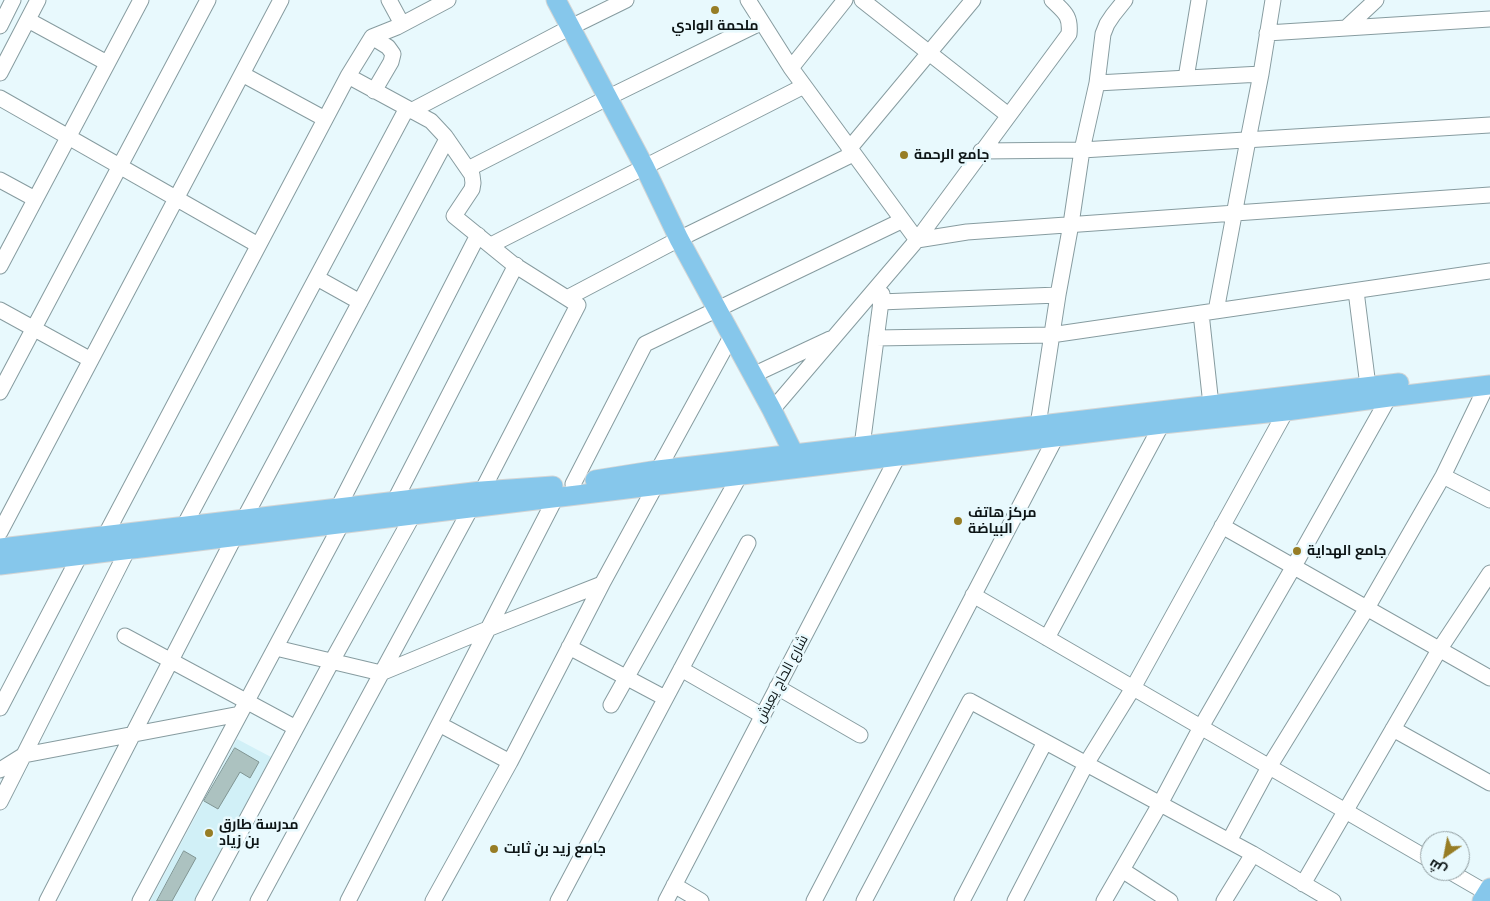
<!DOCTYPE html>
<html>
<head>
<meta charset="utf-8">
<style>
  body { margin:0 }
  #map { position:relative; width:1490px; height:901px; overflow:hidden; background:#e8f9fd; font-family:Lora,Cairo,serif }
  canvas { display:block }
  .north { position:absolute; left:1420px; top:831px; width:50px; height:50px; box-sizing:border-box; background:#e8f9fd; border:1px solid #909da0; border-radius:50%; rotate:213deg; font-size:14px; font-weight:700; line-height:20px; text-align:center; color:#0c1415 }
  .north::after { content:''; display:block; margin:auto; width:18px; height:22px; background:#977d25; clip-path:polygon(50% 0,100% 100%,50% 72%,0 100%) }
</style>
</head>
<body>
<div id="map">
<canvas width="1490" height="901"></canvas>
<div class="north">ش</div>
</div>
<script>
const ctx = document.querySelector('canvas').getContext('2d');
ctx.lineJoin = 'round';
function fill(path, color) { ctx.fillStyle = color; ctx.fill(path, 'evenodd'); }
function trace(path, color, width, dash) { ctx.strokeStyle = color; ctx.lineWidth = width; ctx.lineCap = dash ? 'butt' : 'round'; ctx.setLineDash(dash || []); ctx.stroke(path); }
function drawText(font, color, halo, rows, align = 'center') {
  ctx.font = font + ' Lora,Cairo,serif'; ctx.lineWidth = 5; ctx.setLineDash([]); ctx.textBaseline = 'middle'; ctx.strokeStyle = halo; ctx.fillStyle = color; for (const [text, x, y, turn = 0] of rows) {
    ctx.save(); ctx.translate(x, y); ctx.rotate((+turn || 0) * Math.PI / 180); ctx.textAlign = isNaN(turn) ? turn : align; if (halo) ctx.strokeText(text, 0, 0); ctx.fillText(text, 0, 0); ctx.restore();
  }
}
const built = new Path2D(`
  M237,739l34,18 -77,144h-44z`);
const building = new Path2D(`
  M235,748l24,14 -9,16 -10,-6 -22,37 -14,-8z
  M184,851l12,7 -24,43h-15z`);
const minor = new Path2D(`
  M389,0l13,24
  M748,0l43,68 126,172 50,-8 523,-37
  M862,0l146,115
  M28,20l79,43
  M0,26l13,-26
  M1346,28l30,-28
  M1267,33l223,-14
  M372,37l16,10 5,7 -2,8 -17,29
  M791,68l54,-68
  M0,73l38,-73
  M242,74l83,45
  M348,76l83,45 14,15 27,39 1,8 -1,6 -18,27 59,48 65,41 -96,186
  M1186,78l13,-78
  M1097,83l164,-9
  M0,98l258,147
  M411,111l160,-84 55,-27
  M849,149l124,-149
  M981,151l101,-1 408,-25
  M468,169l139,-71 155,-76
  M0,180l35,19
  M491,245l313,-159
  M0,266l141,-266
  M317,278l43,24
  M1356,291l12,95
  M567,298l112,-59 174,-85
  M880,302l178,-7
  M0,310l91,50
  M1216,311l32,-171 13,-66 12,-74
  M1201,313l10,92
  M876,338l175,-3 439,-64
  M753,375l77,-36
  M0,392l208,-392
  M772,410l145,-170 152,-206c2,-19 -5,-22 -17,-34
  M1038,425l20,-130 13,-71 11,-74 15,-67 6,-49 4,-10 6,-9 12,-15
  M862,446l20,-152
  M658,470l74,-135
  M1443,476l47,24
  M573,484l72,-140 256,-123
  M394,502l122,-237
  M338,508l140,-273
  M244,519l203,-380
  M184,526l223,-418
  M1222,526l268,152
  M0,532l281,-532
  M105,536l243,-460 24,-39 25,-10 51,-27
  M973,595l457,265
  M125,636l171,92
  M1047,638l115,-214
  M569,647l96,51
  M276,648l105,25 109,-45 112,-44
  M681,669l82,47
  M777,687l83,48
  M611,705l129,-230
  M0,708l80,-153
  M439,724l71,38
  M1393,729l97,54
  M0,770l24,-15 216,-41
  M0,802l128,-253
  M1229,841l40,-74 98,-159 76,-132 44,-91
  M1122,870l48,31
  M1449,871l38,22
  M1303,884l136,-234 51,-77
  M674,885l27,16
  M47,901l188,-365
  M140,901l202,-378
  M203,901l129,-240 81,-146
  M258,901l213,-393
  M348,901l208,-404
  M433,901l77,-139 92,-178 54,-99
  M558,901l190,-358
  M666,901l232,-445
  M814,901l242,-464
  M864,901l106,-200 283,153 80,47
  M962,901l83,-159
  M1015,901l71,-137 47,-76 153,-277
  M1104,901l56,-97 41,-77 93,-161 95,-169
  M1224,901l29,-47`);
const major = new Path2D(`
  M556,0l89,168 34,71 93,171 22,44
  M595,480l63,-10 741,-87
  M0,548l482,-57 71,-5
  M0,565l1162,-141 124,-13 103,-14 101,-12
  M1482,901l8,-13`);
const markers = [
  [715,10,5,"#977d25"],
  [904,155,5,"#977d25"],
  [958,521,5,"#977d25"],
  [1297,551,5,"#977d25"],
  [209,833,5,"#977d25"],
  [494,849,5,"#977d25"]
];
const poiNames = [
  ["ملحمة الوادي",715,26,"center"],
  ["جامع الرحمة",914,155],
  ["مركز هاتف",968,513],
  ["البياضة",968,529],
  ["جامع الهداية",1307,551],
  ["مدرسة طارق",219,825],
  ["بن زياد",219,841],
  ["جامع زيد بن ثابت",504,849]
];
const streetNames = [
  ["شارع الحاج يعيش",782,679,-62]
];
fill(built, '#d1f0f7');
fill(building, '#acc2c0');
trace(building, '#809593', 1);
trace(minor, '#879ca0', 17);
trace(major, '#d3d5d5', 21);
trace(minor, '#fff', 15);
trace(major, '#86c7eb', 19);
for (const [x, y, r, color] of markers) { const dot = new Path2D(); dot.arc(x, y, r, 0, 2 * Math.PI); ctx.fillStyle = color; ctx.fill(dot); trace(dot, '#e8f9fd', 2); }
drawText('bold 14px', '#0c1415', '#e8f9fd', poiNames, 'left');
drawText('14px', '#0c1415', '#e8f9fd', streetNames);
</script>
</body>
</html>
